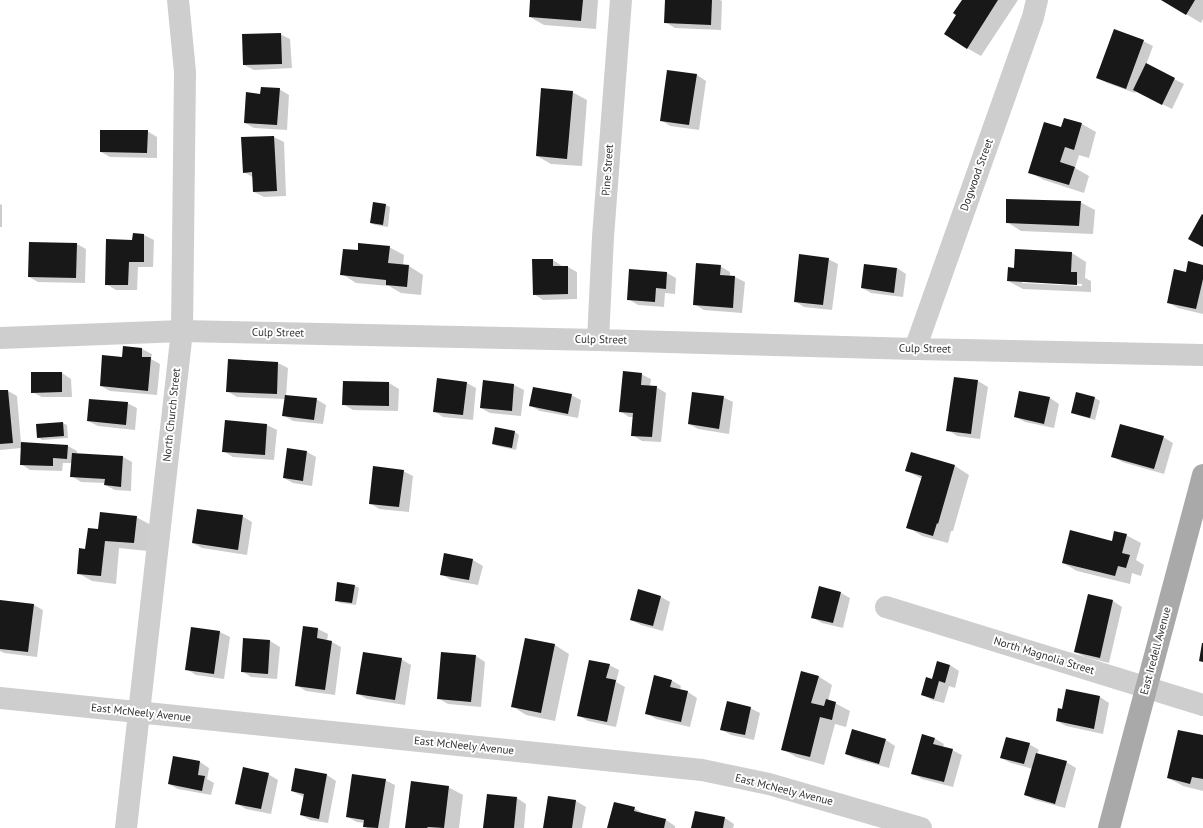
<!DOCTYPE html>
<html>
<head>
<meta charset="utf-8">
<style>
  body { margin:0 }
  canvas { display:block; background:#fff }
</style>
</head>
<body>
<canvas width="1203" height="828"></canvas>
<script>
const ctx = document.querySelector('canvas').getContext('2d');
ctx.lineJoin = 'round';
function fill(path, color) { ctx.fillStyle = color; ctx.fill(path, 'evenodd'); }
function trace(path, color, width, dash) { ctx.strokeStyle = color; ctx.lineWidth = width; ctx.lineCap = dash ? 'butt' : 'round'; ctx.setLineDash(dash || []); ctx.stroke(path); }
function drawText(font, color, halo, rows, align = 'center') {
  ctx.font = font + ' "PT Sans",sans-serif'; ctx.lineWidth = 4; ctx.setLineDash([]); ctx.textBaseline = 'middle'; ctx.strokeStyle = halo; ctx.fillStyle = color; for (const [text, x, y, turn = 0] of rows) {
    ctx.save(); ctx.translate(x, y); ctx.rotate((+turn || 0) * Math.PI / 180); ctx.textAlign = isNaN(turn) ? turn : align; if (halo) ctx.strokeText(text, 0, 0); ctx.fillText(text, 0, 0); ctx.restore();
  }
}
const shadow = new Path2D(`
  M531,0h67l-2,29 -52,-4 -14,-8z
  M666,0h54l2,1 -1,29 -46,-2 -10,-6z
  M963,0h55l-37,56 -14,-8 -9,-33z
  M1163,0h40v19l-2,4z
  M280,34l10,5 2,29 -38,2 -10,-5z
  M1143,41l10,5 -7,19 38,19 -12,25 -36,-18 -1,2 -28,-10 -10,-5z
  M668,71l29,4 9,6 -7,49 -29,-4 -9,-6z
  M279,89l10,6 -2,35 -33,-2 -9,-5 16,-28z
  M572,92l15,8 -5,66 -31,-2 -14,-8z
  M1064,119l18,5 14,8 -7,26 -10,-3 -4,13 14,8 -5,17 -40,-13 -15,-8 32,-44z
  M147,131l10,6v21l-47,-1 -9,-5z
  M274,137l10,5 2,54 -22,1 -10,-5v-14l-10,-6 -2,-34z
  M1080,202l15,8 -2,24 -72,-3 -14,-9z
  M374,203l12,2 4,2 -2,20 -13,-2 -4,-2z
  M0,204l2,1v22h-2z
  M133,234l11,1 10,5 -1,27h-15l-1,23h-21l-10,-6 27,-43z
  M77,244l9,5 -1,34 -47,-1 -9,-5z
  M389,247l15,8 -1,11h6l14,9 -2,20 -20,-2 -12,-7 -33,-3 -14,-9 16,-22z
  M1072,253l14,9 -1,16 6,3v11l-68,-3 -15,-8 7,-12zM1022,281l60,3v2l-60,-3z
  M828,259l10,5 -6,46 -28,-3 -9,-6z
  M553,260l9,6v1h6l9,5v27l-34,1 -9,-6z
  M720,266l10,6v4l5,1 10,5 -3,31 -38,-3 -10,-6z
  M1203,266v48l-25,-6 -9,-5 18,-30z
  M897,268l9,6 -3,23 -32,-4 -9,-5z
  M667,273l9,5 -1,16 -10,-1 -1,14 -26,-2 -10,-6z
  M124,347l18,2 10,5 -1,5 9,5 -3,31 -47,-4 -9,-5 22,-28z
  M229,360l49,3 10,5 -2,28 30,3 10,6 -3,19 -30,-3 -10,-6 2,-16 -48,-2 -10,-6z
  M62,373l9,6 1,18h-30l-10,-5z
  M641,374l10,5 -1,8h6l10,6 -5,49 -19,-1 -10,-6 2,-18h-5l-9,-6z
  M955,378l23,3 10,6 -8,52 -23,-3 -9,-6z
  M437,379l30,4 9,5 -3,32 -30,-3 -9,-6z
  M484,381l30,4 10,5 -3,26 -31,-3 -9,-5z
  M344,382l45,1 10,6 -1,22 -45,-1 -10,-6z
  M0,391h8l9,5 4,47 47,3 9,5v3l46,3 9,5 -1,29 -16,-1 -10,-5 1,-2 -25,-1 -9,-6 1,-13h-10l-1,8 -32,-1 -9,-6v-16l-21,2z
  M1077,394l18,4 5,3 -5,19 -18,-5 -5,-3z
  M571,395l10,5 -3,18 -38,-7 -9,-5z
  M723,397l10,5 -4,32 -31,-5 -9,-5z
  M1050,398l9,6 -5,24 -29,-6 -10,-5z
  M127,403l10,5 -2,22 -37,-4 -10,-5z
  M226,421l41,4 10,5 -3,30 -41,-3 -10,-6z
  M63,423l4,2 1,13 -26,2 -4,-3z
  M496,428l19,4 4,3 -3,15 -19,-4 -4,-2z
  M1163,437l10,6 -9,31 -42,-12 -10,-6z
  M307,452l9,5 -4,29 -19,-3 -9,-5z
  M912,453l43,13 14,9 -16,56h-2l-3,12 -26,-7 -14,-9 14,-48 -15,-8z
  M403,471l10,5 -4,36 -30,-3 -9,-6z
  M242,516l10,6 -5,33 -45,-7 -9,-5z
  M136,517l15,8 -3,26 -29,-3 -3,36 -24,-3 -14,-8 8,-23 13,-20z
  M1126,535l15,8 -5,17 8,5 -3,11 -9,-3 -2,11 -53,-13 -14,-8z
  M445,555l28,5 10,6 -5,19 -27,-5 -10,-6z
  M354,585l5,3 -3,17 -16,-2 -4,-3z
  M639,591l22,6 9,5 -7,29 -22,-6 -10,-5z
  M841,593l9,5 -7,30 -21,-5 -10,-6z
  M1088,596l25,5 9,6 -13,56 -24,-6 -10,-5z
  M0,601l34,4 9,5 -6,47 -33,-4 -4,-2z
  M304,627l14,2 10,5 -1,7 5,1 9,5 -6,48 -29,-4 -10,-6z
  M192,628l28,4 10,5 -6,42 -28,-4 -10,-6z
  M244,639l26,2 10,6 -3,32 -26,-2 -9,-6z
  M526,639l29,6 14,9 -14,67 -29,-6 -14,-9z
  M442,653l34,3 9,6 -4,45 -33,-3 -10,-6z
  M401,659l10,6 -6,40 -38,-6 -9,-5z
  M609,665l10,5 -3,12 9,5 -9,40 -28,-6 -10,-6z
  M950,665l9,6 -4,17 -6,-2 -5,17 -12,-3 -9,-5 10,-15z
  M818,676l14,9 -4,16 7,2 15,8 -4,16 -11,-3 -11,41 -28,-8 -14,-8z
  M671,680l10,6 -1,4 8,2 9,6 -7,29 -34,-8 -10,-6z
  M1067,690l33,7 9,6 -6,31 -37,-8 -9,-5 6,-11z
  M750,708l10,5 -6,27 -23,-5 -9,-5z
  M1203,736v55l-20,-5 -15,-8z
  M934,738l10,6 -1,3 9,3 10,5 -9,32 -31,-8 -9,-6z
  M886,740l9,6 -6,22 -33,-9 -10,-5z
  M1029,744l10,6 -2,4 29,8 10,6 -11,40 -30,-8 -10,-5 8,-26 -22,-6 -10,-5z
  M174,757l26,5 9,6 -2,11 7,4 -3,12 -33,-6 -9,-5z
  M268,774l10,6 -7,34 -25,-5 -10,-6z
  M327,775l9,6 -8,42 -18,-3 -9,-5 3,-18 -12,-6z
  M385,780l10,5 -6,43h-22l-3,-2v-3l-7,-1 -10,-5z
  M448,787l15,8 -4,33h-53z
  M548,797l28,4 10,6 -4,21h-38z
  M517,798l9,6 -2,24h-40z
  M634,808l10,6 22,6 9,6v2h-67z
  M696,812l29,6 9,6 -1,4h-41z`);
const building = new Path2D(`
  M530,0h53l-2,21 -52,-4z
  M665,0h47l-1,25 -47,-2z
  M962,0h36l-31,49 -23,-15 12,-19 -3,-2z
  M1161,0h34l-9,15z
  M1114,29l30,11 -18,49 -30,-11z
  M281,33l1,31 -39,1 -1,-31z
  M1146,63l29,15 -13,27 -29,-15z
  M667,70l30,4 -8,51 -29,-4z
  M261,87l19,1 -3,37 -33,-2 2,-31 14,2z
  M541,88l32,3 -6,68 -31,-3z
  M1064,118l18,5 -8,27 -9,-3 -5,15 15,5 -6,18 -41,-12 16,-51 17,5z
  M100,130h48l-1,23 -47,-1z
  M274,136l3,55 -24,1 -1,-20 -9,1 -2,-36z
  M1006,199l75,2 -2,25 -73,-3z
  M373,202l13,2 -3,21 -13,-2z
  M1202,214l1,1v32l-15,-8z
  M133,233l11,1v28h-15l-1,23h-23l1,-46 26,1z
  M29,242l48,1 -1,35 -48,-1z
  M358,243l32,3 -2,17 21,2 -2,22 -21,-2v-5l-46,-5 3,-26 15,1z
  M1015,249l57,3 -1,20h6v13l-70,-4 1,-14 6,1z
  M799,254l30,4 -6,47 -29,-3z
  M532,259h21v7h15v28l-35,1z
  M1188,261l15,4v14l-7,30 -29,-6 7,-34 12,3z
  M696,263l25,2 -1,10 15,1 -2,32 -40,-3z
  M864,264l33,4 -3,25 -33,-5z
  M629,269l38,3 -1,17 -10,-1 -1,14 -28,-2z
  M123,346l19,2v9h9l-3,34 -48,-5 2,-31 20,2z
  M228,359l50,3 -1,32 -51,-2z
  M623,371l19,2 -1,12 16,1 -5,51 -21,-1 2,-23 -14,-1z
  M31,372h31v20l-31,1z
  M954,377l24,3 -7,54 -25,-3z
  M437,378l30,4 -4,33 -30,-3z
  M483,380l31,4 -2,27 -32,-3z
  M343,381l46,1v24l-47,-1z
  M533,387l39,7 -4,20 -39,-8z
  M0,390h8l5,53 -13,1z
  M1019,391l31,6 -6,27 -30,-7z
  M692,392l32,4 -5,33 -31,-5z
  M1076,392l19,5 -5,21 -19,-5z
  M285,395l32,3 -3,22 -32,-4z
  M89,399l39,3 -2,23 -39,-4z
  M225,420l42,4 -2,31 -43,-3z
  M63,422l1,14 -27,2 -1,-14z
  M1120,424l44,12 -10,33 -43,-12z
  M495,427l20,4 -3,17 -20,-4z
  M21,442l47,3 -1,14 -14,-1v8l-33,-1z
  M287,448l20,3 -4,30 -20,-3z
  M911,452l44,13 -17,59 -1,-1 -4,13 -27,-8 16,-52 -17,-5z
  M72,453l51,3 -2,31 -17,-2 1,-6 -35,-2z
  M373,466l31,4 -5,37 -30,-3z
  M197,509l46,6 -5,35 -46,-7z
  M100,512l37,4 -3,27 -29,-2 -4,35 -24,-2 2,-26 6,1 3,-21 10,1z
  M1070,530l42,11 2,-10 13,3 -5,19 8,2 -4,13 -8,-2 -3,10 -53,-13z
  M444,553l29,6 -4,21 -29,-5z
  M337,582l18,3 -3,18 -17,-2z
  M819,586l22,6 -8,31 -22,-5z
  M638,589l23,7 -8,30 -23,-6z
  M1088,594l25,6 -13,58 -26,-6z
  M0,600l34,4 -6,48 -28,-3z
  M303,626l15,2 -1,10 15,3 -7,49 -30,-4z
  M191,627l29,4 -6,43 -29,-4z
  M243,638l27,2 -2,34 -27,-2z
  M525,638l30,6 -14,69 -30,-6z
  M1202,643h1v19l-4,-1z
  M363,652l39,6 -7,42 -39,-6z
  M441,652l35,3 -5,47 -34,-3z
  M589,660l21,4 -4,14 10,2 -9,42 -30,-6z
  M937,661l13,4 -5,18 -6,-2 -5,18 -13,-4 5,-18 6,2z
  M801,671l18,5 -8,27 13,3 2,-7 10,3 -4,18 -12,-3 -10,40 -29,-7z
  M654,675l18,5 -2,7 18,4 -7,31 -36,-8z
  M1066,689l34,7 -6,33 -38,-8 2,-13 4,1z
  M727,701l24,6 -6,28 -25,-5z
  M852,729l34,10 -7,25 -34,-10z
  M1178,730l25,5v44l-11,-2 -2,7 -23,-6z
  M922,734l13,4 -2,6 20,5 -9,33 -33,-8z
  M1006,737l24,6 -6,21 -24,-6z
  M1036,753l31,8 -12,43 -31,-9z
  M173,756l27,5 -2,14 7,1 -3,15 -34,-7z
  M243,767l26,6 -8,36 -26,-5z
  M295,768l32,6 -8,45 -19,-4 4,-21 -13,-3z
  M352,774l34,5 -8,49 -15,-1 1,-7 -18,-3z
  M411,781l38,5 -5,42 -16,-1 -1,1h-22z
  M487,794l30,3 -3,31h-31z
  M548,796l28,4 -4,28h-29z
  M614,802l21,5 -1,4 32,8 -2,9h-57z
  M695,811l30,6 -2,11h-32z`);
const minor = new Path2D(`
  M0,338l182,-7 416,9 317,9 288,6
  M598,340l5,-103 18,-237
  M915,349l118,-332 4,-17
  M886,607l317,98
  M0,698l702,72 67,14 152,44
  M126,828l56,-497 3,-259 -7,-72`);
const major = new Path2D(`
  M1109,828l94,-353`);
const streetNames = [
  ["Pine Street",608,170,-86],
  ["Dogwood Street",977,175,-70],
  ["Culp Street",278,333,1],
  ["Culp Street",601,340,1],
  ["Culp Street",925,349,1],
  ["North Church Street",172,415,-84],
  ["East Iredell Avenue",1156,651,-75],
  ["North Magnolia Street",1044,656,17],
  ["East McNeely Avenue",141,713,6],
  ["East McNeely Avenue",464,746,6],
  ["East McNeely Avenue",784,790,14]
];
fill(shadow, '#0003');
fill(building, '#181818');
trace(minor, '#cecece', 22);
trace(major, '#a9a9a9', 22);
drawText('11px', '#313131', '#fff', streetNames);
</script>
</body>
</html>
